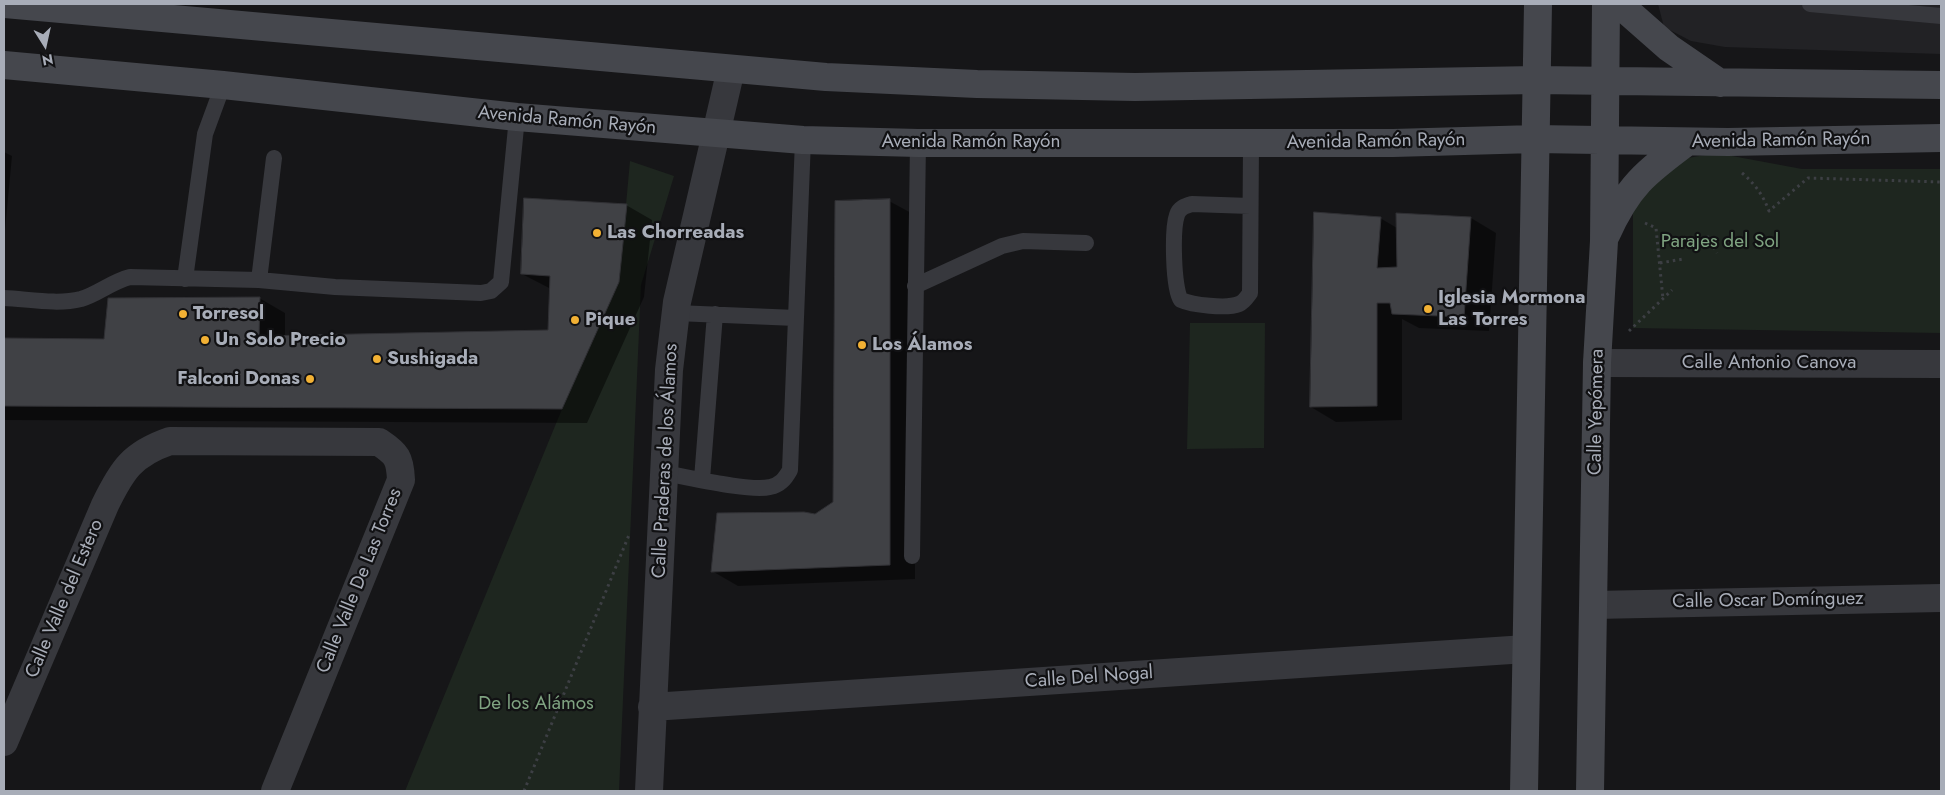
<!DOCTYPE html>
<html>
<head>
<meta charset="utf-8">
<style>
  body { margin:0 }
  #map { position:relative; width:1945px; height:795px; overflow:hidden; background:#161618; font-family:Jost,sans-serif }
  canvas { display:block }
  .frame { position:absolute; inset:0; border:5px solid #a8adb8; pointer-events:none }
  .north { position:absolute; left:20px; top:20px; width:50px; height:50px; -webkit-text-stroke:4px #111113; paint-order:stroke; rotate:170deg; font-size:14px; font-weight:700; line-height:20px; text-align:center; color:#a8adb8 }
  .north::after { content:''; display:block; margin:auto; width:18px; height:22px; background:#a8adb8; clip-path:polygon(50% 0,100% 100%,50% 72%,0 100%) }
</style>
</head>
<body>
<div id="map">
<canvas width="1945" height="795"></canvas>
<div class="frame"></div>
<div class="north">N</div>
</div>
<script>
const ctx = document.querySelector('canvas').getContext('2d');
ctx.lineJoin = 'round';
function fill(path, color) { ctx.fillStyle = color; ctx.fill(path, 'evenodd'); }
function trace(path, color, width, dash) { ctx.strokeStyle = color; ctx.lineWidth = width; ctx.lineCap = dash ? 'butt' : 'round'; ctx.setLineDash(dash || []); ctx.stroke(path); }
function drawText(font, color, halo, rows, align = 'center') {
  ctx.font = font + ' Jost,sans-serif'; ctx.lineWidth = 4.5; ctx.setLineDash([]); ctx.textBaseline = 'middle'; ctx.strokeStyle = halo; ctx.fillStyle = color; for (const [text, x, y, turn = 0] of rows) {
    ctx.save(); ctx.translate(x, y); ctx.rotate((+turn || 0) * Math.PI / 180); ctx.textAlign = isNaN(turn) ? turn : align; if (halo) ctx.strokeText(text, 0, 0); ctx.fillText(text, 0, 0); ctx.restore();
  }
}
const built = new Path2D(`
  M1658,4h283v50l-216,-7 -34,-6 -27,-14z`);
const green = new Path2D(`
  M1716,153l86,16h139v164l-308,-5v-117l38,-50z
  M630,161l44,15 -33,109 -22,506h-214l157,-382 57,-127z
  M1190,323h75l-1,125 -77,1z`);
const shadow = new Path2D(`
  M4,152l8,4 -7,74 -1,-1z
  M889,201l26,14v364l-177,7 -26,-15 122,-68z
  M626,205l26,15 -8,77 -57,126 -583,-3v-81l102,1 153,-42 26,15v24l264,-5 2,-43 -29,-15z
  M1380,218l17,10 74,-10 25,15 -7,98 -70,-3 -17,-9v101l-66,2 -25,-15z`);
const building = new Path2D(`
  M524,198l103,6 -8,78 -57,127 -558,-3v-68l100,1 4,-41 152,-1 -1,39 289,-6 2,-54 -29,-2z
  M890,199v366l-179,7 6,-59 87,-1 11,2 18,-12 2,-301z
  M1314,212l67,5 -4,51 20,-1 -1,-54 75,4 -7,100 -72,-3 -2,-11h-13v103l-67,1z`);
const path = new Path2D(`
  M1742,173c13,11 21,22 27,38l39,-33 133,4
  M1645,223l11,5 7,71
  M1707,236l10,17
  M1660,263l23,-4
  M1629,331l43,-41
  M524,791l105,-256`);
const service = new Path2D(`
  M1810,4l131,12
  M1250,206l-58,-2c-7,2 -13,4 -15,11 -5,14 -4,74 4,85 11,5 46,9 58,4 5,-2 8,-7 11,-11l1,-150
  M185,279l20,-145 18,-49
  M259,280l15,-122
  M915,286l87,-40 21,-5 63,2
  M4,298c24,1 53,7 77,1 17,-5 30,-17 49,-22l129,3 76,7 146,6 10,-2 10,-9 16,-165
  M676,313l120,5
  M664,473c24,4 86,19 106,14 10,-2 15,-8 20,-17l13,-330
  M702,479l13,-165
  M912,556l6,-413`);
const minor = new Path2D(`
  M1597,363l344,1
  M1594,605l347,-7
  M652,707l874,-58
  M4,742l101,-237c17,-35 27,-51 65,-64l209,1c18,12 21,16 22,38l-126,311
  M649,791l20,-421 8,-68 54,-233`);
const secondary = new Path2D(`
  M5,4l821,73 151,7 158,3 401,-7 405,5
  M1619,4l50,44 51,35
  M4,65l219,20 294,32 286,23 115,3h475l142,-4 193,3 213,-4
  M1606,235c22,-49 39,-62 81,-93
  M1524,791l14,-787
  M1590,791l7,-428 7,-122 2,-237`);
const markers = [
  [597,233,5,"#f2b134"],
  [1428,309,5,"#f2b134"],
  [183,314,5,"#f2b134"],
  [575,320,5,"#f2b134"],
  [205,340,5,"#f2b134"],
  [862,345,5,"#f2b134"],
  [377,359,5,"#f2b134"],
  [310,379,5,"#f2b134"]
];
const streetNames = [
  ["Avenida Ramón Rayón",567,121,5],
  ["Avenida Ramón Rayón",1781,141,-1],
  ["Avenida Ramón Rayón",971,142],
  ["Avenida Ramón Rayón",1376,142,-1],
  ["Calle Antonio Canova",1769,363],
  ["Calle Yepómera",1597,412,-89],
  ["Calle Praderas de los Álamos",666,461,-87],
  ["Calle Valle De Las Torres",360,581,-68],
  ["Calle Valle del Estero",65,599,-67],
  ["Calle Oscar Domínguez",1768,601,-1],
  ["Calle Del Nogal",1089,678,-4]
];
const poiNames = [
  ["Las Chorreadas",607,233],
  ["Iglesia Mormona",1438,298],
  ["Las Torres",1438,320],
  ["Torresol",193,314],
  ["Pique",585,320],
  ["Un Solo Precio",215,340],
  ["Los Álamos",872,345],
  ["Sushigada",387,359],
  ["Falconi Donas",300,379,"right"]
];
const parkNames = [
  ["Parajes del Sol",1720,242],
  ["De los Alámos",536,704]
];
fill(built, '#222225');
fill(green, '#1e261f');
fill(shadow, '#0007');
fill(building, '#404145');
trace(building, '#303034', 1);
trace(path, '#3d3f44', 3, [2.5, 4]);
trace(service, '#37383d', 16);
trace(minor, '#37383d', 28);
trace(secondary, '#45474d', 28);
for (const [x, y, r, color] of markers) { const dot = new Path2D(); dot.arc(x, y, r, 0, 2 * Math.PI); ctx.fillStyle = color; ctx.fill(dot); trace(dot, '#111113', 2); }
drawText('19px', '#a8adb8', '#111113', streetNames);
drawText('bold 19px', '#a8adb8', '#111113', poiNames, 'left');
drawText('19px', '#7fa381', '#111113', parkNames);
</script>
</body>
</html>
